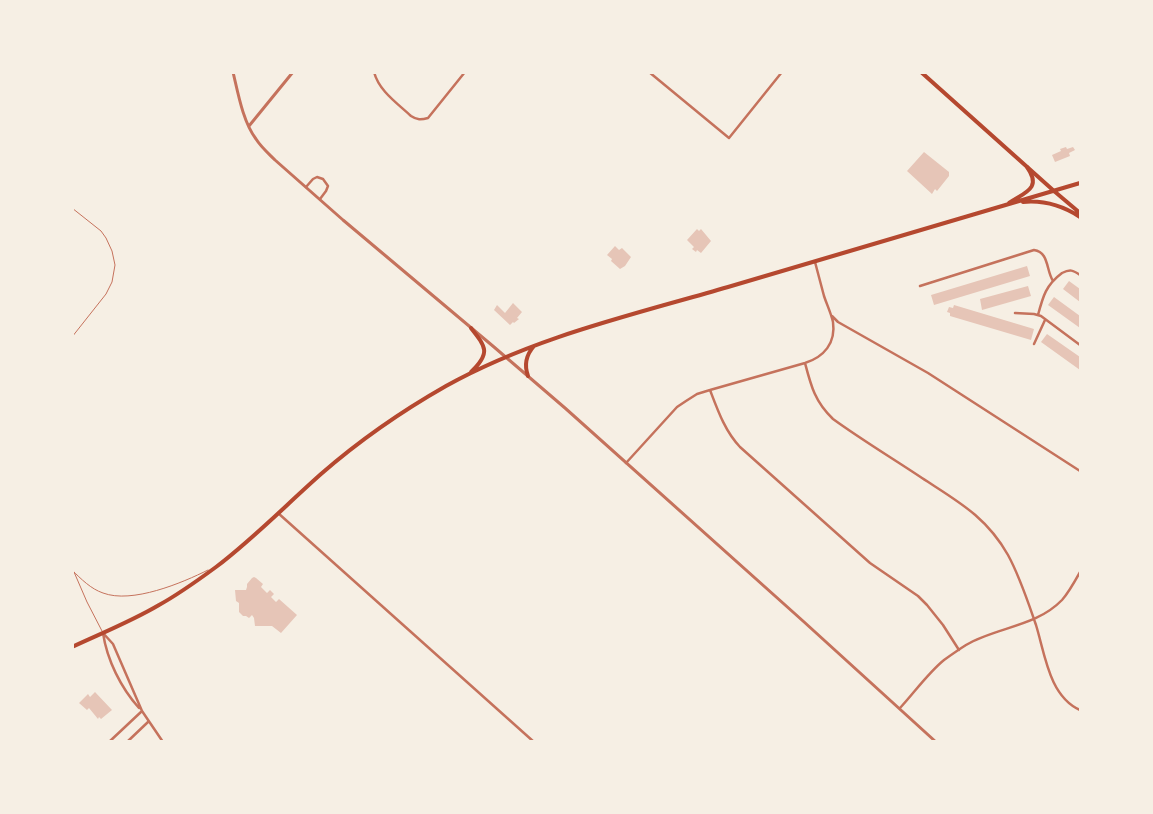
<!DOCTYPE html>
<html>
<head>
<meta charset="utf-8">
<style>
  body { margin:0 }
  #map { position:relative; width:1153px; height:814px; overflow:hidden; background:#f6efe4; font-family:Cabin,sans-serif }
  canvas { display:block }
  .frame { position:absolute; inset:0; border:74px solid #f6efe4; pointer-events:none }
</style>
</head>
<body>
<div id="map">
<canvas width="1153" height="814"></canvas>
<div class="frame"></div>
</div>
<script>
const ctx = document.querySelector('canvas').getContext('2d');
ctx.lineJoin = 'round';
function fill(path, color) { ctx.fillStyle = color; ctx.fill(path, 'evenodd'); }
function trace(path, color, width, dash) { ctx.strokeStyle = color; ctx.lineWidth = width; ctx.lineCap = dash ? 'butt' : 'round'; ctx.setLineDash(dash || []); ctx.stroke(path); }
const building = new Path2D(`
  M1066,147l1,2 6,-2 2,3 -6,3 1,3 -15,6 -3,-7 9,-4 -1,-2z
  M924,152l25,20v4l-12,15 -2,-2 -3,5 -25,-23z
  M697,229l2,2 2,-2 10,12 -10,12 -4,-3 -1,2 -4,-3 2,-2 -7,-7z
  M615,246l4,4 3,-2 9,9 -6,9 -5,3 -9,-8 1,-2 -5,-4z
  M1027,266l3,10 -96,29 -3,-10z
  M1069,281l11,8v13l-17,-13z
  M1028,286l3,10 -49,14 -2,-11z
  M1054,297l26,19v12l-32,-23z
  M513,303l9,9 -5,6 2,1 -5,4 -1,-1 -3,3 -16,-15 3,-5 8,8z
  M954,305l80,24 -3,11 -81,-24v-3l-3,-1 2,-5 4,1z
  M1047,334l33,23v13l-39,-28z
  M254,577l2,1 7,6 -2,3 6,6 3,-3 4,4 -3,3 5,5 3,-3 18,16 -16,18 -9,-7h-17l-1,-8 -2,-3 -3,3 -3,-2h-3l-4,-4v-9l-3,-2 -1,-11h11l1,-3v-3l5,-6z
  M95,692l17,18 -11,9 -2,-2 -1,2 -9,-11 -2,2 -8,-7 9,-9 2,3z`);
const service = new Path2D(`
  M72,208l29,23 5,7 6,13 3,14 -3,17 -6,12 -34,43
  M72,570c9,9 19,19 31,23 29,11 79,-10 105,-23
  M74,572l13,30 15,29`);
const minor = new Path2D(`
  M374,72c5,19 23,31 37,44 6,4 10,4 17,2l37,-46
  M649,72l80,66 53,-66
  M306,187l7,-8 4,-2 6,2 5,7 -2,5 -6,8
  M920,286l114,-36c15,2 12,20 19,31
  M1015,313l19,1 7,2 39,29
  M1038,315c5,-19 8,-30 24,-42 8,-4 11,-3 18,2
  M832,316l6,6 90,51 152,98
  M1034,344l11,-24
  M805,363c6,23 10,39 28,56 29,21 59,39 89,59 35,23 64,38 86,77 12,22 20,47 28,70 9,29 13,71 44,85
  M710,390c8,21 15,41 30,57l130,116 48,33 9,9 16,20 16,25
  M626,463l51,-56 9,-6 11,-7 13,-4 95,-27c19,-6 31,-20 28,-41 -2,-9 -6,-17 -9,-26 -3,-11 -6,-23 -9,-34
  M278,513l256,229
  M103,633l10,11 29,67 21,31
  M103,633c4,27 18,55 36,75
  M900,708c14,-15 28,-35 44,-48 7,-5 14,-10 22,-15 30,-18 70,-18 96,-45 7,-8 13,-19 18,-28
  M109,742l33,-31
  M127,742l21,-20`);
const tertiary = new Path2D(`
  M233,72c5,21 10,50 23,67 5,8 12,14 19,21l68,60 151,127 71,61 238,213 133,121
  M249,126l44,-54`);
const secondary = new Path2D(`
  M921,72l133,119`);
const primary = new Path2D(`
  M1054,191l26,22
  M1023,202c21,-2 40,4 57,15
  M1009,203c17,-11 33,-15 18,-36
  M471,328c15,19 20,25 0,44
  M528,376c-4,-11 -2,-21 6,-30
  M72,647c30,-14 60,-26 87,-42 20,-11 38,-24 57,-38 37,-28 70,-62 105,-93 39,-34 81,-63 125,-88 88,-49 186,-71 282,-99 118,-34 235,-69 352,-104`);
fill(building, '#e6c5b7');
trace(service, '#c5725c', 1);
trace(minor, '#c5725c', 2.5);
trace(tertiary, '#c5725c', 3);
trace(secondary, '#b5482f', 4);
trace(primary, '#b5482f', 4);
</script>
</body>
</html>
